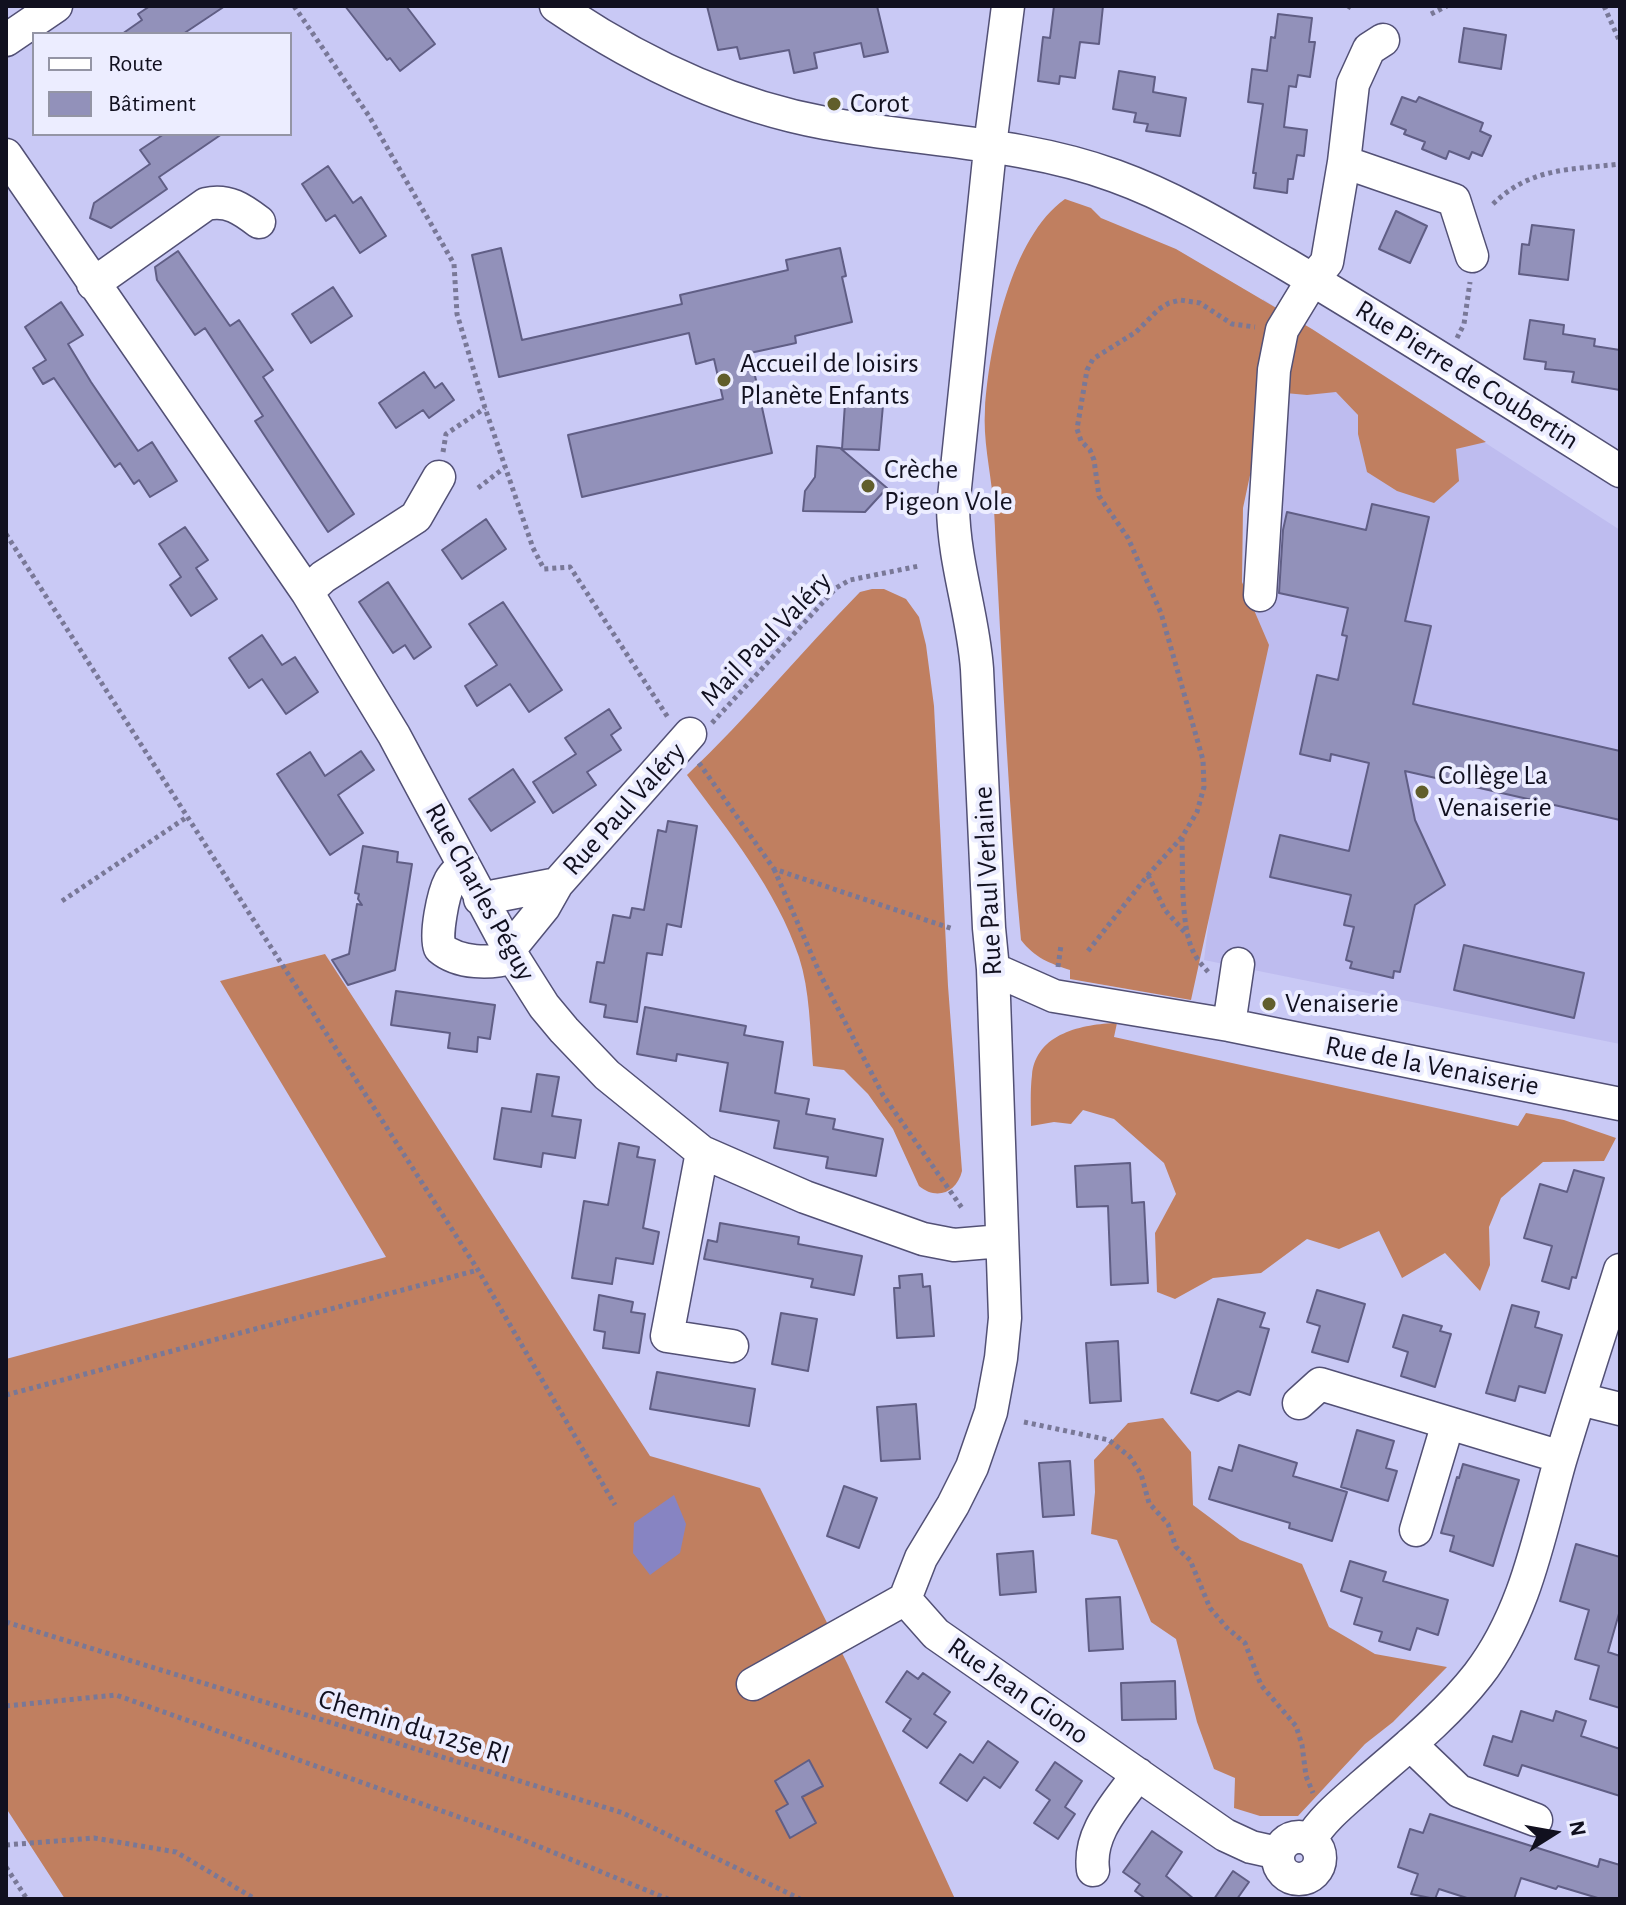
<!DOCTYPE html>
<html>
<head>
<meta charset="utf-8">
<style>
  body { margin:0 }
  #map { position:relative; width:1626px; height:1905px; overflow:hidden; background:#c9c9f5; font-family:"Alegreya Sans",sans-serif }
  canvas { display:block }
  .frame { position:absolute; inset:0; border:8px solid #11101f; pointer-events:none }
  .legend { position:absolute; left:32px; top:32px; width:260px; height:104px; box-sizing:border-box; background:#ecedff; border:2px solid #9495a5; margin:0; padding:10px 14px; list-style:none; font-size:24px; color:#11101f }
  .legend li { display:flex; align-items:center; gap:16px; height:40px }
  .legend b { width:40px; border:2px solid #9495a5 }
  .north { position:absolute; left:1514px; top:1793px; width:80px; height:80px; -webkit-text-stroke:6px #ecedff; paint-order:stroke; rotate:79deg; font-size:22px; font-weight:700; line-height:32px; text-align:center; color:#11101f }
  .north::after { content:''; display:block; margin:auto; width:28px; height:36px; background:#11101f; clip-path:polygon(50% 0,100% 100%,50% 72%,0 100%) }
</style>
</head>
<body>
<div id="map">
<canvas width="1626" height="1905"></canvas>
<div class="frame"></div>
<ul class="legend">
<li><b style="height:10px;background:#fff"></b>Route</li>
<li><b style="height:22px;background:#9291ba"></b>Bâtiment</li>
</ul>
<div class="north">N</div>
</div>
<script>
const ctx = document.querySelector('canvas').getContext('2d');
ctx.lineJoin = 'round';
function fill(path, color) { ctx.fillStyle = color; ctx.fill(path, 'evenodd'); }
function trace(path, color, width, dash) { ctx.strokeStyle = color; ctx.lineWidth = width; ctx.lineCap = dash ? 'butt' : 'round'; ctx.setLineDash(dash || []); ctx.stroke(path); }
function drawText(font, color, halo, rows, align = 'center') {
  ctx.font = font + ' "Alegreya Sans",sans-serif'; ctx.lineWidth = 8; ctx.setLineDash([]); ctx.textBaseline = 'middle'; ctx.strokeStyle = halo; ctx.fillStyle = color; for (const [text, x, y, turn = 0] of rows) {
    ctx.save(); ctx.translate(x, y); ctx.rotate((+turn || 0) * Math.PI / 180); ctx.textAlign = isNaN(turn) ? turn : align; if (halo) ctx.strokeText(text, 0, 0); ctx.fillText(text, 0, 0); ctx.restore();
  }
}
const built = new Path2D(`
  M1263,299l357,231v514l-416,-84 41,-337z`);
const forest = new Path2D(`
  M1065,199l26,9 10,10 75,31 136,80 174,113 -30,7 3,32 -25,22 -37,-12 -30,-19 -9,-38v-19l-22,-23 -29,3 -33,-3 -9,13 -22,103 -1,74 27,63 -78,355 -121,-21v-9c-21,-7 -35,-12 -49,-30 -12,-129 -18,-257 -25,-387 -1,-18 -1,-36 -3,-54 -3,-31 -10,-59 -8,-90 4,-63 26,-172 80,-210z
  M872,589h12l22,10 13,18 7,28 8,61 14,280 14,185c-5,21 -25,30 -43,15l-26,-57 -25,-35 -24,-24 -31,-4c-3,-36 -3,-75 -14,-109 -23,-68 -70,-125 -112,-182 61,-58 114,-123 173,-183z
  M325,954l325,502 110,32 88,177 107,234h-890l-59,-91v-449l380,-102 -166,-276z
  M1117,1023l-3,14 404,89 8,-13 38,7 52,18 -12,23 -61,1 -42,36 -12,29 1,38 -10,26 -35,-38 -43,25 -23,-47 -40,18 -32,-10 -46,34 -48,5 -38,21 -18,-7 -2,-59 21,-39 -12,-31 -50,-44 -31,-9 -12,14 -17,-2 -23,4c0,-17 -1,-35 1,-51 4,-42 51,-51 85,-52z
  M1163,1418l28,34 2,53 47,35 62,24 27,63 46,27 72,13 -54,55 -28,22 -67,72h-38l-26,-8 1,-30 -21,-9 -17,-47 -21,-83 -25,-17 -34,-82 -26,-6 4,-42 -1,-32 34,-37z`);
const water = new Path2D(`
  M674,1495l12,29 -6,29 -30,22 -17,-22 1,-30z`);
const building = new Path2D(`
  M150,6h75l-42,28h-61l20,-14 -4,-6z
  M345,6h61l29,38 -35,27 -10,-13 -3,2z
  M707,6h170l11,46 -24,5 -3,-14 -47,10 3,15 -23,5 -5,-23 -49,9 -3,-12 -19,3z
  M1054,6h49l-4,38 -19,-2 -5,36 -15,-2 -1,8 -21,-3 5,-44 7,1z
  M1278,14l34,4 -3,24h6l-5,35 -12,-2 -2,12 -7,-1 -5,41 23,3 -3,26 -7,-1 -4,24h-5l-1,14 -33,-5 2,-15h-3l10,-69 -15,-2 4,-33 15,2 4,-34 4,1z
  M1464,28l42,7 -5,34 -42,-7z
  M1119,71l36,6 -2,15 33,6 -6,38 -34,-5 2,-7 -14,-2 2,-9 -23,-4z
  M1402,97l14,5 3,-5 64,26 -3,8 11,5 -9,20 -10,-4 -3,7 -20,-8 -3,8 -24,-10 3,-7 -21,-8 2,-4 -15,-6z
  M164,134h58l-63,43 8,12 -56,39 -21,-10 4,-15 56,-39 -10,-14z
  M328,166l25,37 8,-6 25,39 -26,17 -25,-38 -9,6 -24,-37z
  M1396,211l31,15 -17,37 -31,-14z
  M1532,225l42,5 -6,50 -49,-6 3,-30 7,1z
  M501,248l21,92 160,-36 -2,-9 108,-25 -2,-10 54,-12 6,28 -4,1 10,45 -57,14 1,7 -46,10 22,100 -190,44 -14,-62 155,-36 -9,-40 -18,5 -7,-31 -190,44 -27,-122z
  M178,251l52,75 9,-6 34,50 -10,7 91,137 -26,18 -73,-111 8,-5 -58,-88 -10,7 -38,-55 -2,-13z
  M333,287l19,29 -41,27 -19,-29z
  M61,302l22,33 -15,9 23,38 47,69 14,-9 25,39 -27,16 -11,-17 -5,4 -14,-21 -5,4 -61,-89 -11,6 -10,-16 13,-8 -21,-33z
  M1530,320l34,5 -1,9 32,5 -1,7 26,4v40l-48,-8 2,-10 -29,-3 1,-7 -22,-3z
  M424,372l11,16 7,-5 12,17 -25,18 -6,-8 -27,18 -17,-25z
  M845,403l38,2 -4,45 -37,-1z
  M817,446l23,2 47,40 -22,24 -62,-1 2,-20 10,-14z
  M1372,504l57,13 -24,104 26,5 -18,78 207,47v69l-215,-49 10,49 30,65 -30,20 -15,67 -6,-1 -1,7 -43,-10 2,-6 -6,-2 8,-33 -10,-2 7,-30 -81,-18 10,-42 69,16 20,-88 -38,-9 -1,7 -30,-7 17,-79 21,5 9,-44 -5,-1 6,-27 -69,-15 4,-63 4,-18 79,18z
  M486,519l20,30 -44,30 -20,-29z
  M185,527l23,33 -12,8 21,31 -26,17 -21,-31 11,-8 -22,-33z
  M388,582l43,65 -17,12 -9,-14 -12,8 -34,-51z
  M503,602l59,88 -33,22 -19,-28 -33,22 -12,-20 32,-21 -28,-41z
  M262,635l20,30 13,-8 23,35 -32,22 -24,-35 -13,9 -20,-30z
  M609,709l12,19 -10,7 10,15 -34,22 9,13 -43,28 -20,-31 43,-28 -11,-16z
  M361,751l13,19 -36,25 25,38 -33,22 -53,-81 33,-22 15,24z
  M513,769l22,33 -44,29 -22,-32z
  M668,821l29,5 -16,101 -14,-3 -5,31 -15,-2 -10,69 -33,-5 2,-12 -16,-3 7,-40 7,1 9,-48 17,3 2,-10 12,2 14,-80 8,2z
  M363,846l35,6 -1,10 15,2 -17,106 -47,15 -16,-25 17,-6 8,-50 5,1 -4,-6 1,-5 -4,-1z
  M1464,945l120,28 -10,45 -120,-28z
  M396,991l99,14 -5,34 -12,-2 -1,15 -29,-4 2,-15 -59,-8z
  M645,1007l101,19 -2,9 39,7 -8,51 34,6 -3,15 29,5 -2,10 50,10 -7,37 -50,-8 2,-11 -54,-9 5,-27 -59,-10 8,-48 -51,-9 -1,7 -39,-7z
  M537,1074l22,3 -7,39 29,4 -6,38 -32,-5 -2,14 -47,-8 8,-51 29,4z
  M619,1143l20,4 -2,10 18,3 -12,68 16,4 -6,32 -37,-6 -4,26 -40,-6 12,-77 24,4z
  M1130,1163l2,40 12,-1 4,81 -37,2 -3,-79 -31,1 -2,-41z
  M1574,1170l30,8 -28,100 -4,-1 -3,12 -27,-8 10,-35 -28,-8 16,-54 27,8z
  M720,1223l79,14 -1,7 64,12 -8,39 -43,-8 2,-8 -109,-20 4,-19 9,2z
  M922,1274l1,13 7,-1 4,50 -37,2 -3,-50h6l-1,-12z
  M1317,1290l48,14 -17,58 -36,-10 8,-26 -13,-4z
  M599,1295l34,7 -2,10 14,2 -6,39 -36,-5 2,-16 -11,-2z
  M1218,1299l47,14 -5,14 9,2 -19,66 -12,-4 -20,10 -27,-8z
  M1512,1305l27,7 -4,15 27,8 -17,58 -26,-7 -4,15 -29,-8z
  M781,1313l36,6 -9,52 -36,-7z
  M1403,1315l39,11 -2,5 11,3 -16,53 -34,-11 7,-24 -15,-5z
  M1118,1341l3,60 -31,2 -4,-60z
  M657,1372l98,17 -6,37 -99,-17z
  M916,1404l4,55 -39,2 -4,-54z
  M1357,1430l37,11 -8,27 11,3 -9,30 -47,-14z
  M1239,1445l58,18 -4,13 54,16 -15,49 -43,-13 1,-5 -81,-24 10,-32 13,4z
  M1070,1461l4,54 -31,2 -4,-54z
  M1463,1464l56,16 -26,86 -43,-15 4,-15 -13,-3 16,-56 2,1z
  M844,1486l33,12 -18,50 -32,-12z
  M1576,1544l44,13v53l-12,42 12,4v52l-30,-9 9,-33 -24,-7 14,-49 -29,-9z
  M1033,1551l3,41 -36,3 -3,-41z
  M1350,1561l36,11 -3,9 65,19 -10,35 -21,-7 -7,22 -31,-9 3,-9 -28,-8 8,-26 -21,-7z
  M1120,1597l3,52 -34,2 -3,-52z
  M907,1671l11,8 5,-6 27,19 -16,22 12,8 -19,26 -24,-17 8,-12 -25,-17z
  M1175,1681l1,38 -54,1 -1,-37z
  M1521,1711l32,10 3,-10 30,10 -5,15 39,13v47l-98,-31 -4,11 -34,-11 9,-29 19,6z
  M988,1741l30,21 -18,26 -16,-11 -17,24 -27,-18 20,-29 13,9z
  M809,1760l14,26 -21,11 14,26 -26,15 -14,-27 12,-7 -13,-23z
  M1055,1762l27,19 -17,26 10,7 -17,25 -24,-16 16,-23 -14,-10z
  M1430,1814l168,53 2,-8 20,6v34h-19l-43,-13 -2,3 -35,-11 -7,21h-44l-31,-10 -4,10 -24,-5 7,-20 -20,-7 12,-38 13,4z
  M1152,1831l30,21 -16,24 28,23h-48l-11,-8 5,-7 -17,-12z
  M1233,1871l16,11 -12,17h-23z`);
const path = new Path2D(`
  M294,6l75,110 85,148 3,50 28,94 48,140 11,21 26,-2 99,152
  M1348,6l3,2
  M1604,6l16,36
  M1431,14l16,-8
  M1493,204c38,-37 77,-34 127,-40
  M1457,338l7,-14 6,-42
  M443,452l3,-18 39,-26
  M478,488l26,-20
  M6,534l472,736 137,235
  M712,723l124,-135 14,-8 69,-14
  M699,763l75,106 179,60
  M1182,838c1,29 -2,90 12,115 3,7 10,14 15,20
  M774,869l47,107 62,119 79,113
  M1148,875l17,35 24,27
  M62,901l125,-84
  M1088,951l60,-76 34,-38 15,-25 7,-25 -1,-27 -42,-147 -33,-75 -29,-42 -5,-36 -4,-10 -9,-9 -4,-12 10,-59 6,-11 43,-27 23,-23 10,-6 11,-3 20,3 32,21 23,3
  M1058,967l3,-22
  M6,1395l472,-125
  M1024,1422l85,18 21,17 11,17 8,29 19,21 8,23 14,13 20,48 17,20 18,15 16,42 35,41 6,19 4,31 7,17
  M6,1622l617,191 177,86
  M6,1706l110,-11 402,143 150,61
  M6,1845l88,-7 82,14 79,47
  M6,1867l21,32`);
const minor = new Path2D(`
  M556,6c81,55 171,99 269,117 96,18 197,19 290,53 61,22 116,56 171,88 113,67 223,137 334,207
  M6,40l50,-34
  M6,155l301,437 87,143 119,222 31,49 20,24 43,45 95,77 103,45 118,42 31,6 48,-4
  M1344,162l110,38 18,56
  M93,284l113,-80c22,-5 36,5 53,18
  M307,592l16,-15 93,-60 23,-40
  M1260,595l14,-225 8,-40 31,-51 14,-17 17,-100 9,-78 16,-35 14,-9
  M463,866c-5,5 -10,9 -13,15 -7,13 -15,54 -10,67 19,16 51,16 73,9
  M480,899l77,-15
  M509,950l35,-43 13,-23 133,-150
  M993,969l61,27 175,29 391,79
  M1229,1025l9,-61
  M702,1152l-35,184 65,10
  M1580,1399l40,10
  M1299,1403l21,-19 241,73
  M1416,1530l32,-107
  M905,1599l16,-41 32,-53 19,-38 19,-55 10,-54 4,-40 -12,-349 -4,-41 -12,-259c-4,-55 -23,-105 -24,-162l39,-377 16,-124
  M905,1599l31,35 289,201 26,12 27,6
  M753,1684l152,-85
  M1410,1744l49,47 77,29
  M1278 1858a21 21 0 1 1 42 0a21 21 0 1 1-42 0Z
  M1310,1840c13,-22 35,-39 54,-56 39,-34 82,-68 114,-109 48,-62 61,-140 82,-214 19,-64 40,-127 60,-191
  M1093,1870c-5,-38 25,-67 45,-96`);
const markers = [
  [834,104,8,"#615e2b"],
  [724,380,8,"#615e2b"],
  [868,486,8,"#615e2b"],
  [1422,792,8,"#615e2b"],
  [1269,1004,8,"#615e2b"]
];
const poiNames = [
  ["Corot",850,104],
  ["Accueil de loisirs",740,364],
  ["Planète Enfants",740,396],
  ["Crèche",884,470],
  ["Pigeon Vole",884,502],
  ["Collège La",1438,776],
  ["Venaiserie",1438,808],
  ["Venaiserie",1285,1004]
];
const streetNames = [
  ["Rue Pierre de Coubertin",1467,375,32],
  ["Mail Paul Valéry",766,639,-46],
  ["Rue Paul Valéry",624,809,-48],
  ["Rue Paul Verlaine",988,881,-93],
  ["Rue Charles Péguy",480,892,61],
  ["Rue de la Venaiserie",1432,1066,11],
  ["Rue Jean Giono",1018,1691,35],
  ["Chemin du 125e RI",414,1727,17]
];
fill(built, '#bebcef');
fill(forest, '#c07f60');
fill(water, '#8784c2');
fill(building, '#9291ba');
trace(building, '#605e85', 2);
trace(minor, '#525075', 35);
trace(path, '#797897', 5, [4, 4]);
trace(minor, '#fff', 32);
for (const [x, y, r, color] of markers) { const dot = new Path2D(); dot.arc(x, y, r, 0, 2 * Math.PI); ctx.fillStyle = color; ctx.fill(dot); trace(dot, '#ecedff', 3); }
drawText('28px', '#11101f', '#ecedff', poiNames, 'left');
drawText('28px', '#11101f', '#ecedff', streetNames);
</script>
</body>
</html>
